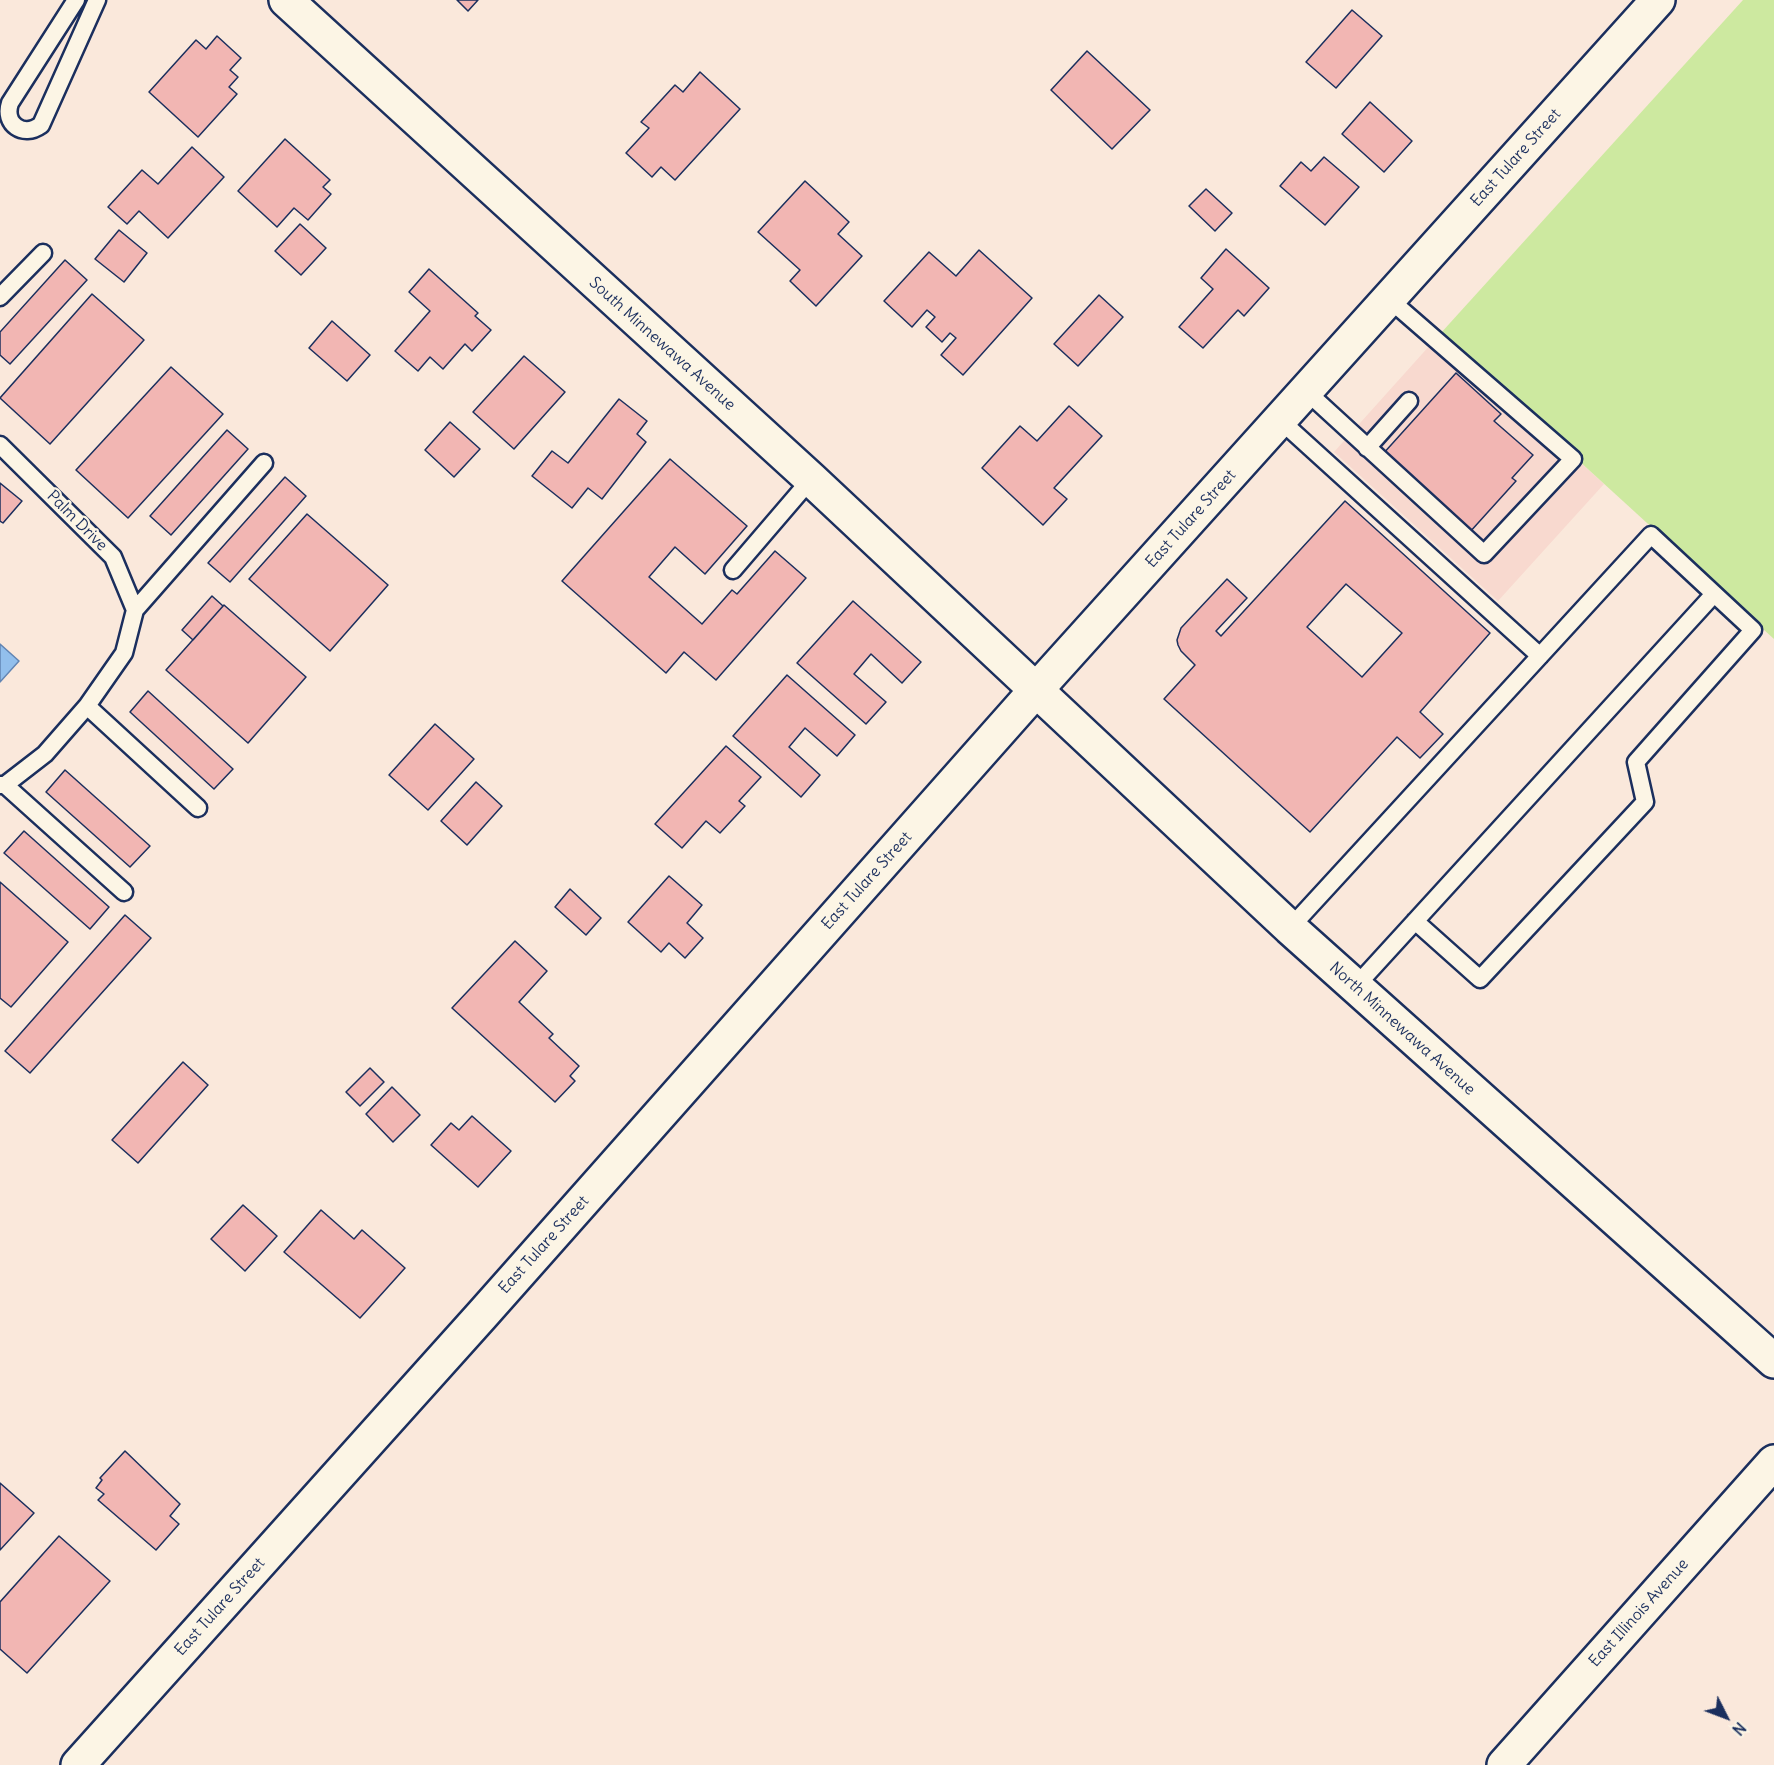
<!DOCTYPE html>
<html>
<head>
<meta charset="utf-8">
<style>
  body { margin:0 }
  #map { position:relative; width:1774px; height:1765px; overflow:hidden; background:#fae8db; font-family:Delius,sans-serif }
  canvas { display:block }
  .north { position:absolute; left:1696px; top:1687px; width:60px; height:60px; -webkit-text-stroke:4px #fcf5e5; paint-order:stroke; rotate:132deg; font-size:16px; font-weight:700; line-height:24px; text-align:center; color:#1b2f5e }
  .north::after { content:''; display:block; margin:auto; width:21px; height:27px; background:#1b2f5e; clip-path:polygon(50% 0,100% 100%,50% 72%,0 100%) }
</style>
</head>
<body>
<div id="map">
<canvas width="1774" height="1765"></canvas>
<div class="north">N</div>
</div>
<script>
const ctx = document.querySelector('canvas').getContext('2d');
ctx.lineJoin = 'round';
function fill(path, color) { ctx.fillStyle = color; ctx.fill(path, 'evenodd'); }
function trace(path, color, width, dash) { ctx.strokeStyle = color; ctx.lineWidth = width; ctx.lineCap = dash ? 'butt' : 'round'; ctx.setLineDash(dash || []); ctx.stroke(path); }
function drawText(font, color, halo, rows, align = 'center') {
  ctx.font = font + ' Delius,sans-serif'; ctx.lineWidth = 4.5; ctx.setLineDash([]); ctx.textBaseline = 'middle'; ctx.strokeStyle = halo; ctx.fillStyle = color; for (const [text, x, y, turn = 0] of rows) {
    ctx.save(); ctx.translate(x, y); ctx.rotate((+turn || 0) * Math.PI / 180); ctx.textAlign = isNaN(turn) ? turn : align; if (halo) ctx.strokeText(text, 0, 0); ctx.fillText(text, 0, 0); ctx.restore();
  }
}
const built = new Path2D(`
  M1440,334l164,150 -106,117 -164,-149z`);
const green = new Path2D(`
  M1743,0h31v639l-334,-305z`);
const water = new Path2D(`
  M0,644l19,17 -19,21z`);
const building = new Path2D(`
  M457,0h21l-10,11z
  M1352,10l30,26 -46,52 -30,-26z
  M217,36l24,22 -11,12 8,7 -9,10 8,7 -39,43 -49,-45 47,-52 10,9z
  M1087,51l63,59 -38,39 -61,-59z
  M700,72l40,37 -65,71 -14,-13 -9,10 -26,-24 23,-25 -8,-6 34,-37 8,7z
  M1370,102l42,39 -28,31 -42,-38z
  M285,139l45,41 -7,7 8,7 -23,26 -14,-12 -17,19 -39,-36z
  M192,147l32,30 -56,61 -29,-27 -12,13 -19,-17 34,-37 16,14z
  M1324,157l35,30 -34,38 -45,-39 21,-24 10,9z
  M805,181l44,41 -11,12 24,22 -46,50 -26,-25 10,-11 -42,-38z
  M1206,189l26,24 -17,18 -26,-25z
  M300,224l26,24 -25,27 -26,-24z
  M119,230l28,23 -23,29 -29,-23z
  M1226,249l43,39 -25,28 -6,-6 -35,38 -24,-21 34,-38 -12,-11z
  M979,250l53,48 -69,77 -22,-20 15,-17 -6,-5 -8,9 -16,-15 9,-10 -8,-7 -15,17 -28,-26 45,-49 27,24z
  M65,260l22,20 -77,84 -10,-9v-23z
  M429,269l49,44 -3,3 16,14 -19,21 -7,-7 -22,25 -13,-12 -12,14 -23,-20 35,-40 -21,-19z
  M92,294l52,46 -94,104 -50,-46z
  M1099,295l24,22 -45,49 -24,-22z
  M332,321l38,34 -23,26 -38,-33z
  M524,356l41,36 -51,57 -41,-37z
  M171,367l52,47 -95,104 -52,-48z
  M1456,373l45,41 -7,7 39,34 -21,23 4,3 -47,52 -87,-78z
  M619,399l28,22 -10,13 9,8 -44,57 -14,-11 -16,20 -40,-32 20,-25 16,12z
  M1069,406l33,30 -48,52 13,11 -24,26 -61,-57 38,-42 17,15z
  M450,422l30,27 -26,28 -29,-27z
  M227,430l21,19 -77,86 -21,-19z
  M670,459l77,67 -42,48 -30,-27 -26,30 53,47 30,-34 5,4 38,-43 31,27 -90,102 -32,-28 -18,21 -104,-92z
  M285,477l21,19 -76,86 -22,-19z
  M0,483l22,18 -19,22 -3,-2z
  M1345,501l145,132 -70,79 23,22 -23,24 -23,-21 -87,95 -146,-133 31,-34 -14,-14 -3,-6 -1,-5 4,-12 46,-49 20,19 -31,33 5,5zM1346,584l56,49 -40,44 -55,-50z
  M307,514l81,71 -58,66 -81,-72z
  M212,596l11,10 -30,34 -11,-10z
  M853,601l68,61 -19,21 -31,-29 -17,20 32,28 -20,22 -69,-61z
  M224,605l82,72 -58,66 -82,-73z
  M787,675l68,60 -18,21 -32,-28 -16,19 31,28 -19,22 -68,-61z
  M148,691l85,78 -19,20 -84,-77z
  M435,724l39,35 -46,51 -39,-35z
  M726,746l35,31 -22,24 6,5 -25,27 -14,-12 -24,27 -27,-24z
  M65,770l85,76 -20,21 -84,-75z
  M476,782l26,24 -35,39 -26,-24z
  M24,831l85,76 -19,22 -86,-76z
  M669,876l33,29 -15,18 16,15 -18,20 -16,-15 -8,9 -33,-30z
  M0,882l68,60 -57,65 -11,-9z
  M570,889l31,29 -15,17 -31,-28z
  M125,915l26,23 -121,135 -25,-22z
  M515,941l32,30 -28,31 34,32 -4,4 30,28 -9,10 5,5 -20,21 -103,-94z
  M183,1062l25,23 -70,78 -26,-23z
  M370,1068l14,14 -24,24 -14,-14z
  M392,1087l28,28 -27,27 -27,-28z
  M472,1116l39,35 -33,36 -47,-42 20,-22 8,7z
  M243,1205l34,31 -32,35 -34,-32z
  M321,1210l33,29 8,-9 43,38 -45,50 -76,-66z
  M125,1451l55,53 -10,12 9,8 -23,26 -58,-50 6,-6 -8,-6 6,-8 -2,-2z
  M0,1483l34,30 -34,37z
  M59,1536l51,45 -83,92 -27,-24v-47z`);
const lane = new Path2D(`
  M76,0l-66,103c-7,21 13,35 31,22l56,-125
  M0,297l43,-44
  M1306,391l178,163 89,-95 -184,-160
  M1280,420l260,236
  M0,445l113,112 22,53
  M1367,448l42,-47
  M733,570l78,-91
  M87,706l111,102
  M0,785h5l40,-31 42,-48 37,-53 11,-43 129,-147
  M5,785l119,107
  M1290,928l361,-393 102,95 -117,132 9,40 -165,177 -65,-58
  M1355,987l359,-393`);
const street = new Path2D(`
  M286,0l525,479 479,449 484,433
  M1504,1765l270,-303`);
const secondary = new Path2D(`
  M78,1765l404,-450 554,-625 622,-690`);
const streetNames = [
  ["East Tulare Street",1516,158,-48],
  ["South Minnewawa Avenue",662,344,42],
  ["East Tulare Street",1191,519,-48],
  ["Palm Drive",77,521,45],
  ["East Tulare Street",867,881,-48],
  ["North Minnewawa Avenue",1402,1029,42],
  ["East Tulare Street",544,1245,-48],
  ["East Tulare Street",220,1607,-48],
  ["East Illinois Avenue",1639,1613,-48]
];
fill(built, '#f8d9cf');
fill(green, '#cde9a0');
fill(water, '#92bfec');
trace(water, '#6285b3', 1.5);
fill(building, '#f2b6b3');
trace(building, '#1b2f5e', 1.5);
trace(lane, '#1b2f5e', 21);
trace(street, '#1b2f5e', 38);
trace(secondary, '#1b2f5e', 38);
trace(lane, '#fcf5e5', 16);
trace(street, '#fcf5e5', 33);
trace(secondary, '#fcf5e5', 33);
drawText('16px', '#1b2f5e', '#fcf5e5', streetNames);
</script>
</body>
</html>
